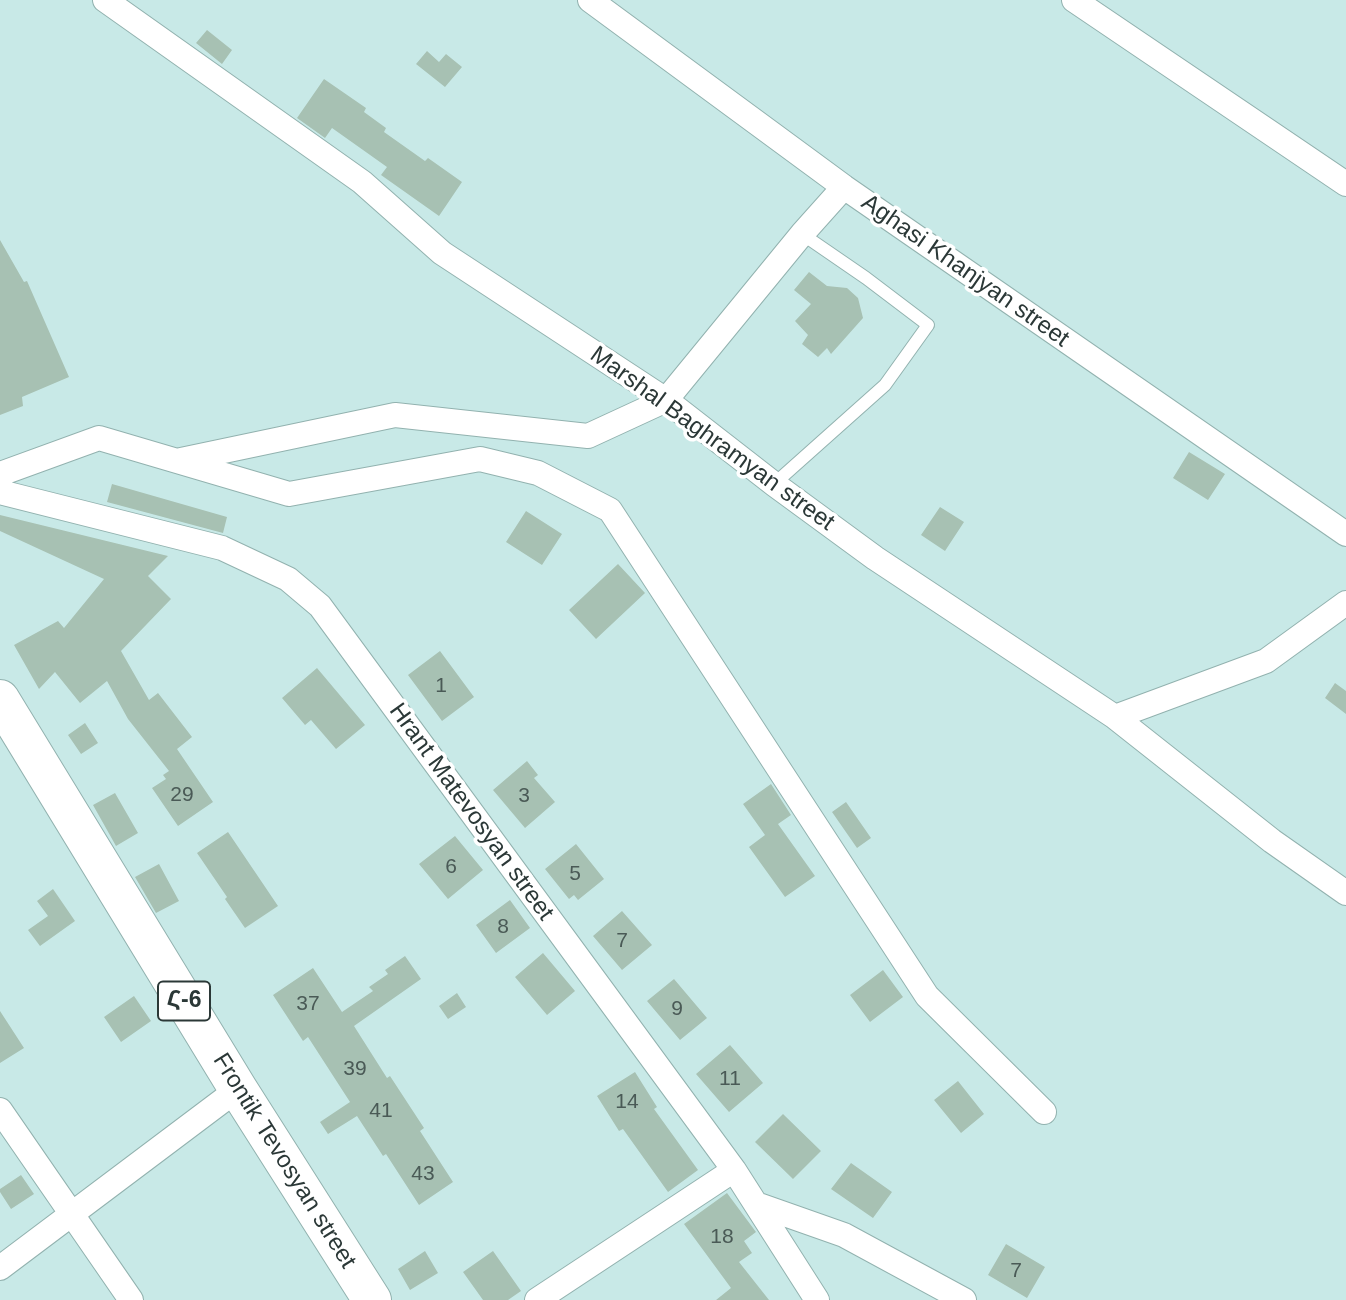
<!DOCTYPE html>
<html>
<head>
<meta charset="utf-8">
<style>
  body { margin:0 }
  canvas { display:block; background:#c8e9e7 }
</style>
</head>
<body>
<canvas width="1346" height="1300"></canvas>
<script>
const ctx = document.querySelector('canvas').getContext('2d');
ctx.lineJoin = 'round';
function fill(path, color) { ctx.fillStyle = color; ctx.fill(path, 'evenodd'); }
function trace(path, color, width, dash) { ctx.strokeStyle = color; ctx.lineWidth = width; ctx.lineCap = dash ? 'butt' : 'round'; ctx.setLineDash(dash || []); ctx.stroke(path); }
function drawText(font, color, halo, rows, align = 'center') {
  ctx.font = font + ' Arial,"Noto Sans Armenian",sans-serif'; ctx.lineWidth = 7; ctx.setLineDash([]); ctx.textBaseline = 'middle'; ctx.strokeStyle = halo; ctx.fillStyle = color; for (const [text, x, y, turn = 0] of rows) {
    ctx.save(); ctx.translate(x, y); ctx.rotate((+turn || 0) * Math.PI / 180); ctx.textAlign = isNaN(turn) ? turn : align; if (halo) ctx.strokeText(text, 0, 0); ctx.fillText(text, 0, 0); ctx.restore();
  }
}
const building = new Path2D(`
  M207,30l25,20 -10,14 -26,-21z
  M427,51l12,11 7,-8 16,13 -17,20 -29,-23z
  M324,79l42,29 -2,4 22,16 -2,4 41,29 3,-3 34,24 -23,34 -58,-41 6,-8 -55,-39 -7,10 -28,-20z
  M0,240l24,42 3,-1 42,96 -47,20 1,9 -23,9z
  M809,272l18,14 20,2 11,10 5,20 -32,36 -4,-6 -9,9 -16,-13 6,-9 -13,-14 16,-17 -17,-14z
  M1189,452l36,22 -17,26 -35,-22z
  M112,484l115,33 -4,16 -116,-31z
  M940,507l24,15 -19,29 -24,-16z
  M526,511l36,23 -20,31 -36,-23z
  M0,515l168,41 -20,20 23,23 -50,52 28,49 9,-7 34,44 -15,12 36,53 -35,24 -26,-38 14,-9 -3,-4 6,-4 -41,-52 -21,-38 -27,22 -25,-31 -16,17 -25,-44 44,-24 6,7 40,-49 -104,-48z
  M618,564l27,29 -49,46 -27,-29z
  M440,651l34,46 -32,24 -34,-46z
  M317,668l48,57 -29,24 -25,-29 -6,5 -23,-27z
  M1335,683l11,8v23l-21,-16z
  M85,723l13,20 -17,11 -13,-19z
  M527,761l11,14 -4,3 21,24 -30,26 -32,-38z
  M771,784l20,31 -13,9 37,52 -30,21 -36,-50 16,-12 -22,-31z
  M115,793l23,40 -22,13 -23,-41z
  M846,802l25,36 -14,10 -25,-36z
  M228,832l50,74 -33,22 -20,-29 2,-2 -30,-44z
  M455,836l28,34 -35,29 -29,-35z
  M576,844l28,35 -26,21 -4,-5 -5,4 -24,-30z
  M159,864l20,37 -23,12 -21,-36z
  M53,889l22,32 -35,25 -12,-16 20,-14 -11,-15z
  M510,900l20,28 -34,25 -20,-28z
  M622,911l30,34 -30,25 -29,-34z
  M543,953l32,38 -28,24 -32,-38z
  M405,956l16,23 -67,47 33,52 3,-2 34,52 -4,3 33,51 -34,23 -33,-51 -3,2 -26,-40 -29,18 -8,-12 30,-20 -42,-65 -5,4 -30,-46 40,-27 29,44 31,-21 -4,-4 19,-13 -3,-4z
  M883,970l20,27 -33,25 -20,-27z
  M674,979l33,39 -27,22 -33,-39z
  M457,993l9,14 -18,12 -9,-13z
  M134,996l17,25 -30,21 -17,-25z
  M0,1011l24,37 -24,15z
  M730,1045l33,38 -34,29 -33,-38z
  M635,1072l22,35 -3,2 44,61 -30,22 -45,-63 -4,2 -22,-35z
  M958,1081l26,33 -23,19 -27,-33z
  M783,1114l38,37 -28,28 -38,-37z
  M851,1163l41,29 -19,26 -42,-29z
  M21,1175l13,19 -23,15 -11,-17v-3z
  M727,1193l29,39 -12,9 8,12 -13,9 30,38h-53l15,-12 -47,-64z
  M1006,1244l39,23 -18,31 -39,-23z
  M425,1251l13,22 -28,17 -12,-21z
  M493,1251l28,40 -13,9h-25l-20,-28z`);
const service = new Path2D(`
  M774,484l111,-99 43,-60 -62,-47 -64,-44`);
const minor = new Path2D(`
  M105,0l257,182 80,71 224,147 108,84 101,74 240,159 151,-56 80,-58
  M590,0l254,187 502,347
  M1074,0l272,184
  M181,460l214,-45 193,21 78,-36 136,-166 42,-47
  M0,474l99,-36 190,56 191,-35 58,14 72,37 317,486 117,116
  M0,492l222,56 66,31 32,27 414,564 83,130
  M1115,717l157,124 74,52
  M0,1110l131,190
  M756,1204l88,31 120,65
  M0,1268l238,-179
  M537,1300l197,-130`);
const primary = new Path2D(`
  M0,699l238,390 134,211`);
const numberNames = [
  ["1",441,686],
  ["29",182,795],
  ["3",524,796],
  ["6",451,867],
  ["5",575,874],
  ["8",503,927],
  ["7",622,941],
  ["37",308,1004],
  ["9",677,1009],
  ["39",355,1069],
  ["11",730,1079],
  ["14",627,1102],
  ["41",381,1111],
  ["43",423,1174],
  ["18",722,1237],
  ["7",1016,1271]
];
const shields = [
  [184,1001,52]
];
const shieldNames = [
  ["Հ-6",184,1001]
];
const streetNames = [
  ["Aghasi Khanjyan street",965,271,35],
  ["Marshal Baghramyan street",712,439,36],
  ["Hrant Matevosyan street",471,812,54],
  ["Frontik Tevosyan street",284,1161,58]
];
fill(building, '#a7c1b3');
trace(service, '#92b2af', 14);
trace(minor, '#92b2af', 26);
trace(primary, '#92b2af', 40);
trace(service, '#fff', 12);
trace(minor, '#fff', 24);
trace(primary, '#fff', 38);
drawText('21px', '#4a5a56', null, numberNames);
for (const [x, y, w] of shields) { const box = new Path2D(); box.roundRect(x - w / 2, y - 19.5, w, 39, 5); ctx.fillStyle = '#fff'; ctx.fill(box); trace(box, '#2b3837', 2); }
drawText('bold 23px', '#2b3837', null, shieldNames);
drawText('24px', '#2b3837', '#fff', streetNames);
</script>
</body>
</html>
